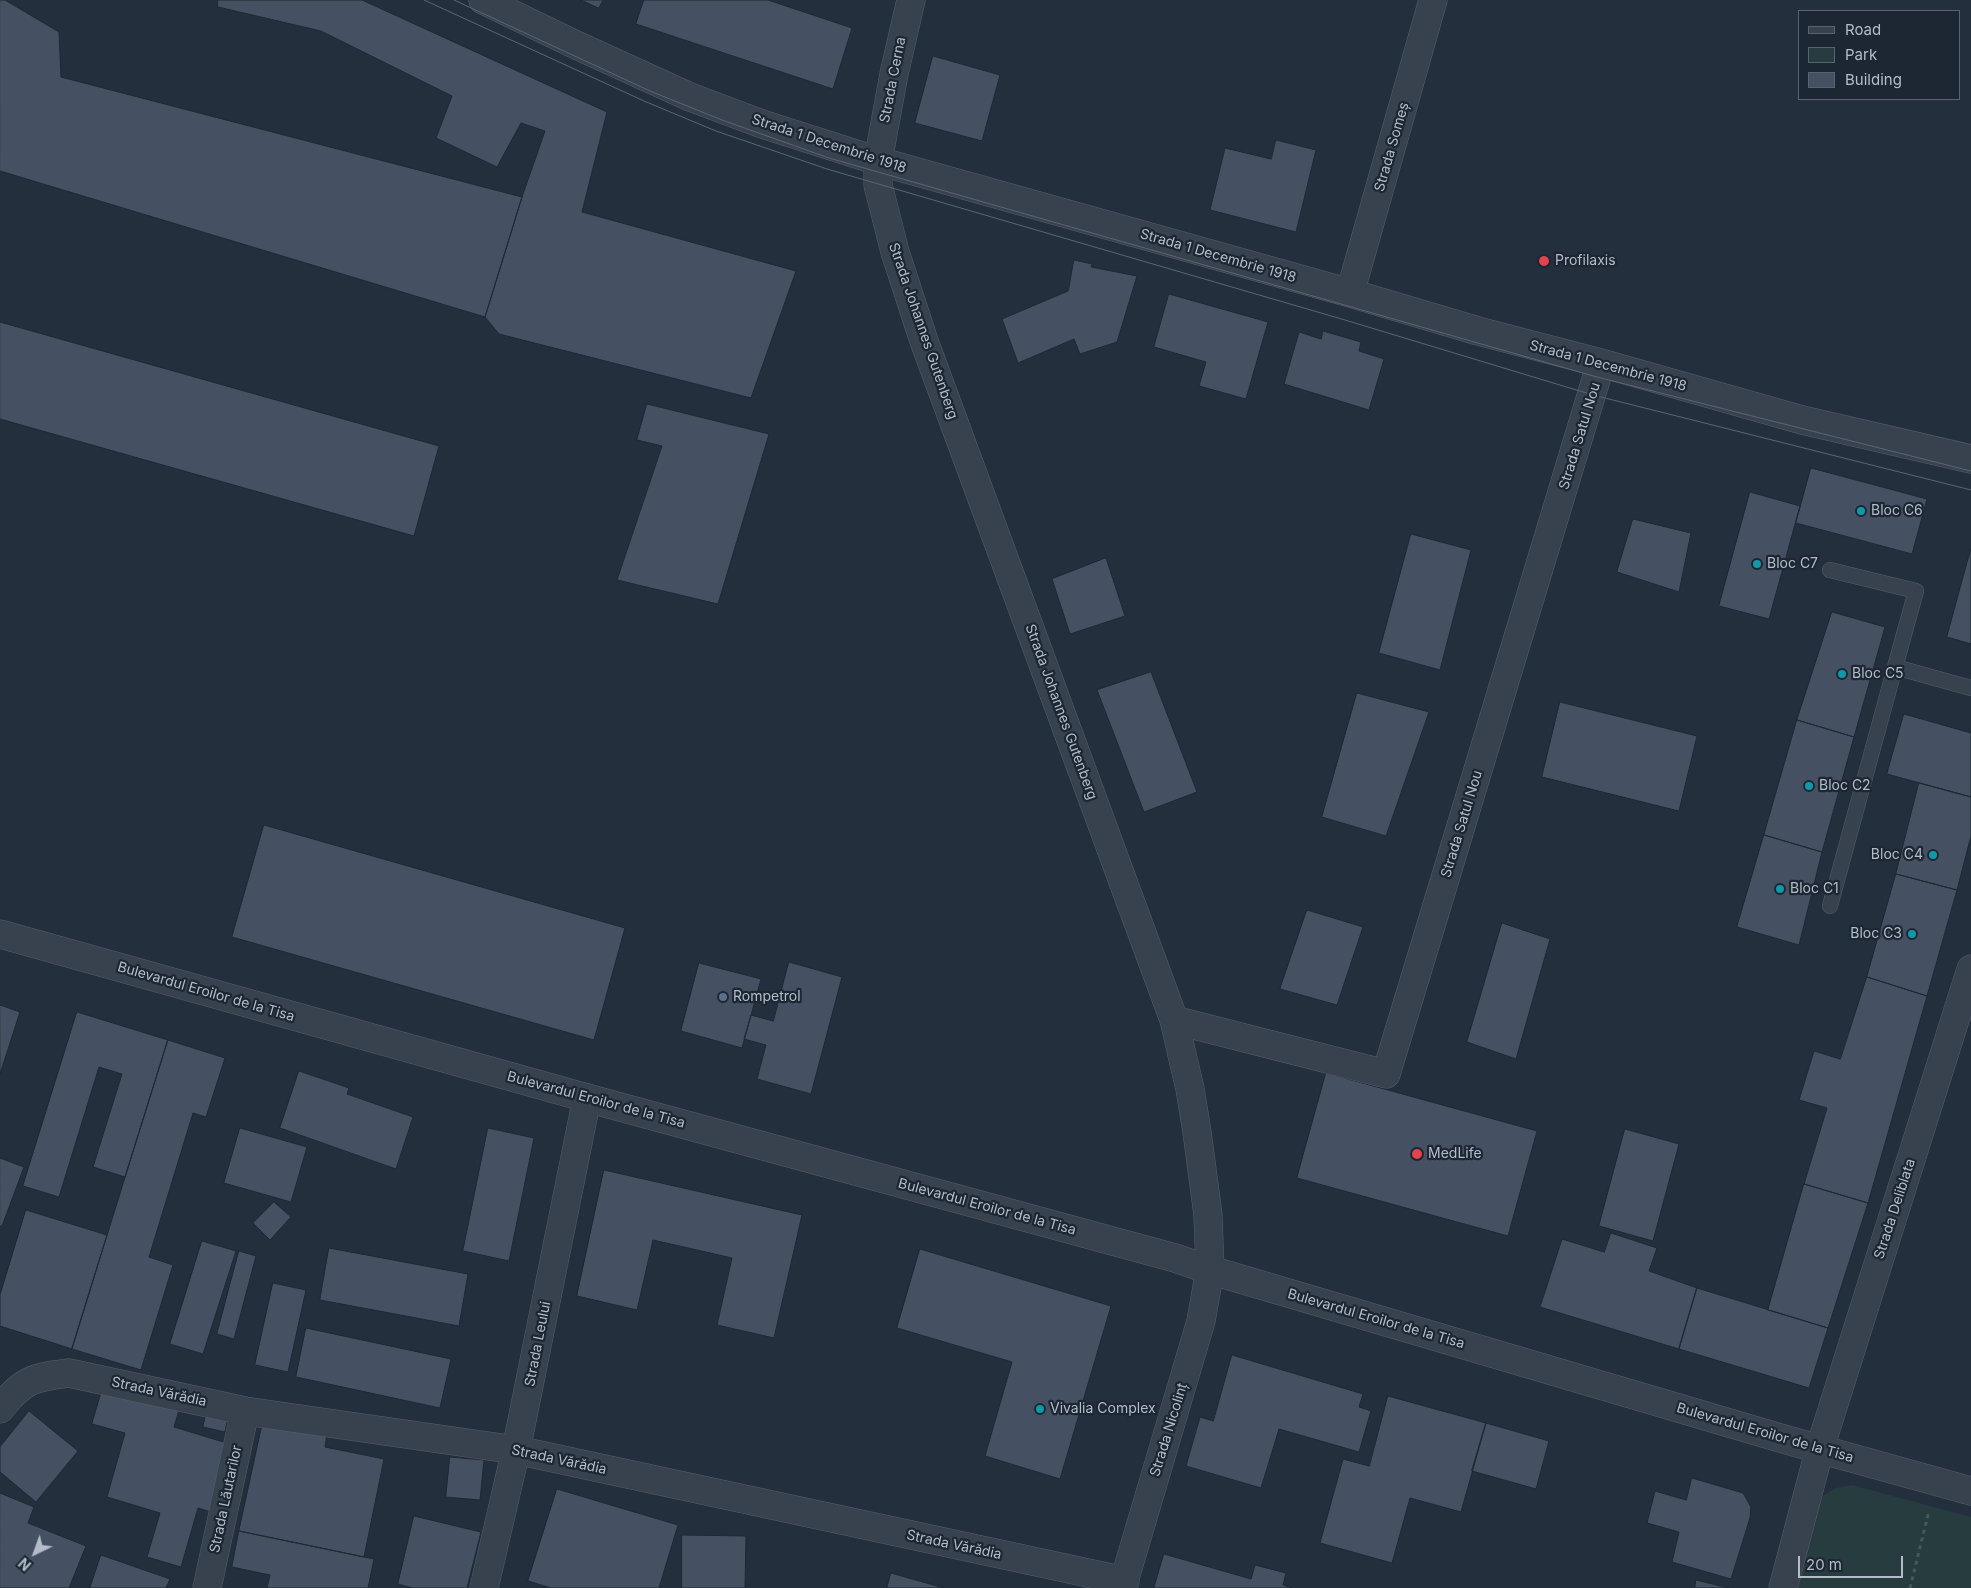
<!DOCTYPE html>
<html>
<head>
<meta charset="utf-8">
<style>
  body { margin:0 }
  #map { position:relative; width:1971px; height:1588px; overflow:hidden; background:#242f3e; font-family:Inter,sans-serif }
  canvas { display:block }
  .legend { position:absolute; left:1798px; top:10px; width:162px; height:90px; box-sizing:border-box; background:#1d2633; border:1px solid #59626f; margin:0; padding:6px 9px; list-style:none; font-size:15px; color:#b4bcc9 }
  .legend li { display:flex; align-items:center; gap:10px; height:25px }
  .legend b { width:25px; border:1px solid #59626f }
  .north { position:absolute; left:10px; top:1528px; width:50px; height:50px; -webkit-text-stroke:4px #1d2633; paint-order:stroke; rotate:222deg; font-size:14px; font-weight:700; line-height:20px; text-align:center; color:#b4bcc9 }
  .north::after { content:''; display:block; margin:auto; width:18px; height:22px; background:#b4bcc9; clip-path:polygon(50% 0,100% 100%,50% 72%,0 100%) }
  .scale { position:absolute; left:1798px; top:1556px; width:105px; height:22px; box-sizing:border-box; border:2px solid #b4bcc9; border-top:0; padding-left:6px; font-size:15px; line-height:18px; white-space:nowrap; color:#b4bcc9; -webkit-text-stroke:4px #1d2633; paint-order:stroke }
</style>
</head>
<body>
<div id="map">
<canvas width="1971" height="1588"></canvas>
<ul class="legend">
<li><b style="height:6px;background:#38414e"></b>Road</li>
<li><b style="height:14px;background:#263c3f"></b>Park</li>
<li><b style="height:14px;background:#455162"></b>Building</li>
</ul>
<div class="north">N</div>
<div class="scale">20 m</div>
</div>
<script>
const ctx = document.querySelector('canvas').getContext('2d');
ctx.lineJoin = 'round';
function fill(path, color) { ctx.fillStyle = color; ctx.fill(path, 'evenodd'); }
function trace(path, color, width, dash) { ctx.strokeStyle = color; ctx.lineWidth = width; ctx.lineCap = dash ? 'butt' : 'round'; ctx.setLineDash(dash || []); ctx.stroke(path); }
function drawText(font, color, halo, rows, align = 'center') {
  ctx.font = font + ' Inter,sans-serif'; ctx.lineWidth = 4.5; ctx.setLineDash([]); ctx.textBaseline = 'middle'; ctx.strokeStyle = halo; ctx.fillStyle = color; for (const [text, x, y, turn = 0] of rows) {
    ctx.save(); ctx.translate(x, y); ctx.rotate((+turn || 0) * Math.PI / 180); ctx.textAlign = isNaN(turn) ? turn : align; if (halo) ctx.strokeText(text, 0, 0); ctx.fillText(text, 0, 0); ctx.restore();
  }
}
const green = new Path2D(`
  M1852,1485l119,32v71h-180l22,-80 11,-13 12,-7z`);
const building = new Path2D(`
  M0,0h5l54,32 2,45 461,120 -37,120 -485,-146z
  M218,0h144l245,112 -25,100 214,59 -45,127 -252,-64 -14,-17 37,-120 23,-66 -24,-8 -24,44 -61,-29 16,-42 -131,-65 -103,-24z
  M581,0h22l-4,8z
  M644,0h124l84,28 -19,61 -197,-65z
  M933,56l67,19 -18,66 -67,-18z
  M1276,140l40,10 -20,82 -86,-22 15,-62 46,11z
  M1074,260l18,4 -1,3 46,9 -20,66 -37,12 -6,-15 -56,24 -16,-44 66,-28z
  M1169,294l99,28 -22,77 -47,-13 7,-24 -52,-15z
  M0,322l439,124 -25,90 -414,-117z
  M1323,331l38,11 -2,9 25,8 -15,51 -85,-26 15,-52 22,7z
  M647,404l122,30 -51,170 -101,-24 45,-134 -25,-6z
  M1811,468l116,31 -15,55 -116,-31z
  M1750,492l50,14 -31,113 -50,-13z
  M1633,519l58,14 -12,59 -62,-20z
  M1411,534l60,16 -31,120 -61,-17z
  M1971,548v96l-24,-7z
  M1106,558l19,58 -55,18 -18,-55z
  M1832,612l53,15 -31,110 -57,-17z
  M1151,672l46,120 -53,20 -47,-122z
  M1357,693l72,19 -43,124 -64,-19z
  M1560,702l137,34 -18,75 -137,-34z
  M1904,714l67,19v64l-84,-23z
  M1797,720l57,17 -32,115 -58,-17z
  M1919,783l52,14v39l-14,54 -61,-16z
  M264,825l361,103 -31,112 -362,-103z
  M1764,835l58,17 -23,93 -62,-18z
  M1896,874l61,16 -30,106 -60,-19z
  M1307,910l56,17 -26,78 -57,-16z
  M1502,923l48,16 -34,120 -49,-17z
  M789,962l53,15 -31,117 -54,-15 9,-34 -22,-6 7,-24 22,6z
  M699,963l62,16 -19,69 -61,-17z
  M1867,977l60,19 -59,207 -64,-19 23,-76 -28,-8 15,-49 26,8z
  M0,1005l20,7 -20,62z
  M77,1012l91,28 -43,137 -32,-10 29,-93 -23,-7 -40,130 -36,-11z
  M168,1040l57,18 -19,59 -13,-4 -44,144 24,8 -32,105 -69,-21z
  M299,1071l50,17 -2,6 66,23 -17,52 -116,-41z
  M1326,1073l211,58 -29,105 -211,-58z
  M240,1128l67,19 -16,55 -67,-19z
  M488,1128l46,10 -25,123 -46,-10z
  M1625,1129l54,15 -26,97 -54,-15z
  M0,1158l24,9 -22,59h-2z
  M604,1170l198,45 -28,123 -57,-13 15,-67 -79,-18 -16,70 -60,-14z
  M1804,1184l64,19 -40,125 -60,-18z
  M274,1202l17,15 -21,23 -17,-17z
  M26,1210l81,25 -35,114 -72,-23v-31z
  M1611,1233l46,15 -8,23 48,17 -18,61 -139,-42 22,-68 42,13z
  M202,1241l34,10 -33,103 -33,-10z
  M329,1248l139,26 -9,52 -139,-26z
  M920,1249l191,57 -51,173 -75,-23 27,-94 -115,-34z
  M239,1251l17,5 -22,83 -17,-5z
  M273,1283l33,7 -18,82 -33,-7z
  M1697,1288l131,40 -19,60 -130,-39z
  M306,1328l145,31 -11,49 -144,-31z
  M1232,1355l131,39 -4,13 12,4 -12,41 -80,-23 -18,59 -75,-22 14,-49 13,4z
  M102,1390l79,13 -7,24 56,17 -19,68 -13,-4 -17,59 -34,-10 13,-44 -53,-16 18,-64 -33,-9z
  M1388,1396l98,27 -25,89 -51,-14 -18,65 -72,-20 23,-84 26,7z
  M208,1406l21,7 -4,19 -22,-5z
  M29,1411l49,40 -42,51 -36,-30v-25z
  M263,1421l64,13 -2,13 59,12 -20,98 -125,-26z
  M1486,1423l63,18 -13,48 -64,-18z
  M450,1457l34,3 -4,40 -34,-3z
  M1692,1478l51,15 8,14 -1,11 -19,61 -59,-17 7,-30 -32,-9 8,-32 31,9z
  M557,1489l121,36 -19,63h-108l-23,-7z
  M0,1493l34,14 -6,16 58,23 -17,42h-69z
  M414,1516l67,16 -14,56h-55l-14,-4z
  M239,1531l135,28 -6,29h-101l3,-13 -38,-8z
  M682,1535l64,1 -1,52h-63z
  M1164,1554l87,25 4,-14 31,8 -3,12 9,3h-138z
  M101,1555l69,24 -4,9h-76z
  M891,1573l53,15h-57z
  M1696,1580l33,8h-34z`);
const path = new Path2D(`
  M1910,1588l19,-77`);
const service = new Path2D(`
  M1830,570l86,21 -21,76
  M1830,906l65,-239 76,21`);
const minor = new Path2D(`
  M483,0l91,44 116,53 72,27 116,37 472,132 128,38 123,32 201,57 169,39
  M911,0l-17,74 -16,87v24l17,67 29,89 250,679 16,69 7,43 11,83 2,55 -9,51 -79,267
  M1350,293l83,-293
  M1174,1020l212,54 215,-711
  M0,1409c22,-29 34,-32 69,-36l176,38 271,39 609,131
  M207,1588l38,-177
  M484,1588l32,-138 71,-352
  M1783,1588l37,-140 151,-479`);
const tertiary = new Path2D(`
  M0,934l587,164 588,160 35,12 577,170 184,51`);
const tram = new Path2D(`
  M424,0l220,101 72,30 111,38 518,151 248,75 378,95
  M454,0l196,91 72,29 107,38 768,219 374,94`);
const markers = [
  [1544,261,6,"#e0444e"],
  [1861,511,5,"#0f9aa8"],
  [1757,564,5,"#0f9aa8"],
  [1842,674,5,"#0f9aa8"],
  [1809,786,5,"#0f9aa8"],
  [1933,855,5,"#0f9aa8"],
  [1780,889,5,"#0f9aa8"],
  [1912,934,5,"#0f9aa8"],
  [723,997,5,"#5c6f8a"],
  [1417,1154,6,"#e0444e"],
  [1040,1409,5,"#0f9aa8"]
];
const streetNames = [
  ["Strada Cerna",893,80,-79],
  ["Strada 1 Decembrie 1918",829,144,18],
  ["Strada Someș",1392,147,-74],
  ["Strada 1 Decembrie 1918",1218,256,16],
  ["Strada Johannes Gutenberg",923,331,71],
  ["Strada 1 Decembrie 1918",1608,366,15],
  ["Strada Satul Nou",1580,436,-73],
  ["Strada Johannes Gutenberg",1061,712,70],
  ["Strada Satul Nou",1462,824,-73],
  ["Bulevardul Eroilor de la Tisa",206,992,16],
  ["Bulevardul Eroilor de la Tisa",596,1100,15],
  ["Bulevardul Eroilor de la Tisa",987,1207,15],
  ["Strada Deliblata",1895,1209,-72],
  ["Bulevardul Eroilor de la Tisa",1376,1319,16],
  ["Strada Leului",538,1344,-79],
  ["Strada Vărădia",159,1392,12],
  ["Strada Nicolinț",1169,1430,-73],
  ["Bulevardul Eroilor de la Tisa",1765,1433,16],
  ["Strada Vărădia",559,1460,12],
  ["Strada Lăutarilor",226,1499,-78],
  ["Strada Vărădia",954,1545,12]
];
const poiNames = [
  ["Profilaxis",1555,261],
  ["Bloc C6",1871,511],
  ["Bloc C7",1767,564],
  ["Bloc C5",1852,674],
  ["Bloc C2",1819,786],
  ["Bloc C4",1923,855,"right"],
  ["Bloc C1",1790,889],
  ["Bloc C3",1902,934,"right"],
  ["Rompetrol",733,997],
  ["MedLife",1428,1154],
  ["Vivalia Complex",1050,1409]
];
fill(green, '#263c3f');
fill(building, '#455162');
trace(building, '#1f2835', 1);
trace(service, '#565f6c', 16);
trace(minor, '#565f6c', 29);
trace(tertiary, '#565f6c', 29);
trace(path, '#44595c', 3, [4, 4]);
trace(service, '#38414e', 15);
trace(minor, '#38414e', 28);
trace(tertiary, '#38414e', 28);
trace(tram, '#5a6575', 1);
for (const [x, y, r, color] of markers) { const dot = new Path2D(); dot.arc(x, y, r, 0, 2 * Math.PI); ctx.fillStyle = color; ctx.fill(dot); trace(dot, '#1d2633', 2); }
drawText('14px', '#b4bcc9', '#1d2633', streetNames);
drawText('14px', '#b4bcc9', '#1d2633', poiNames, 'left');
</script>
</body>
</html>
